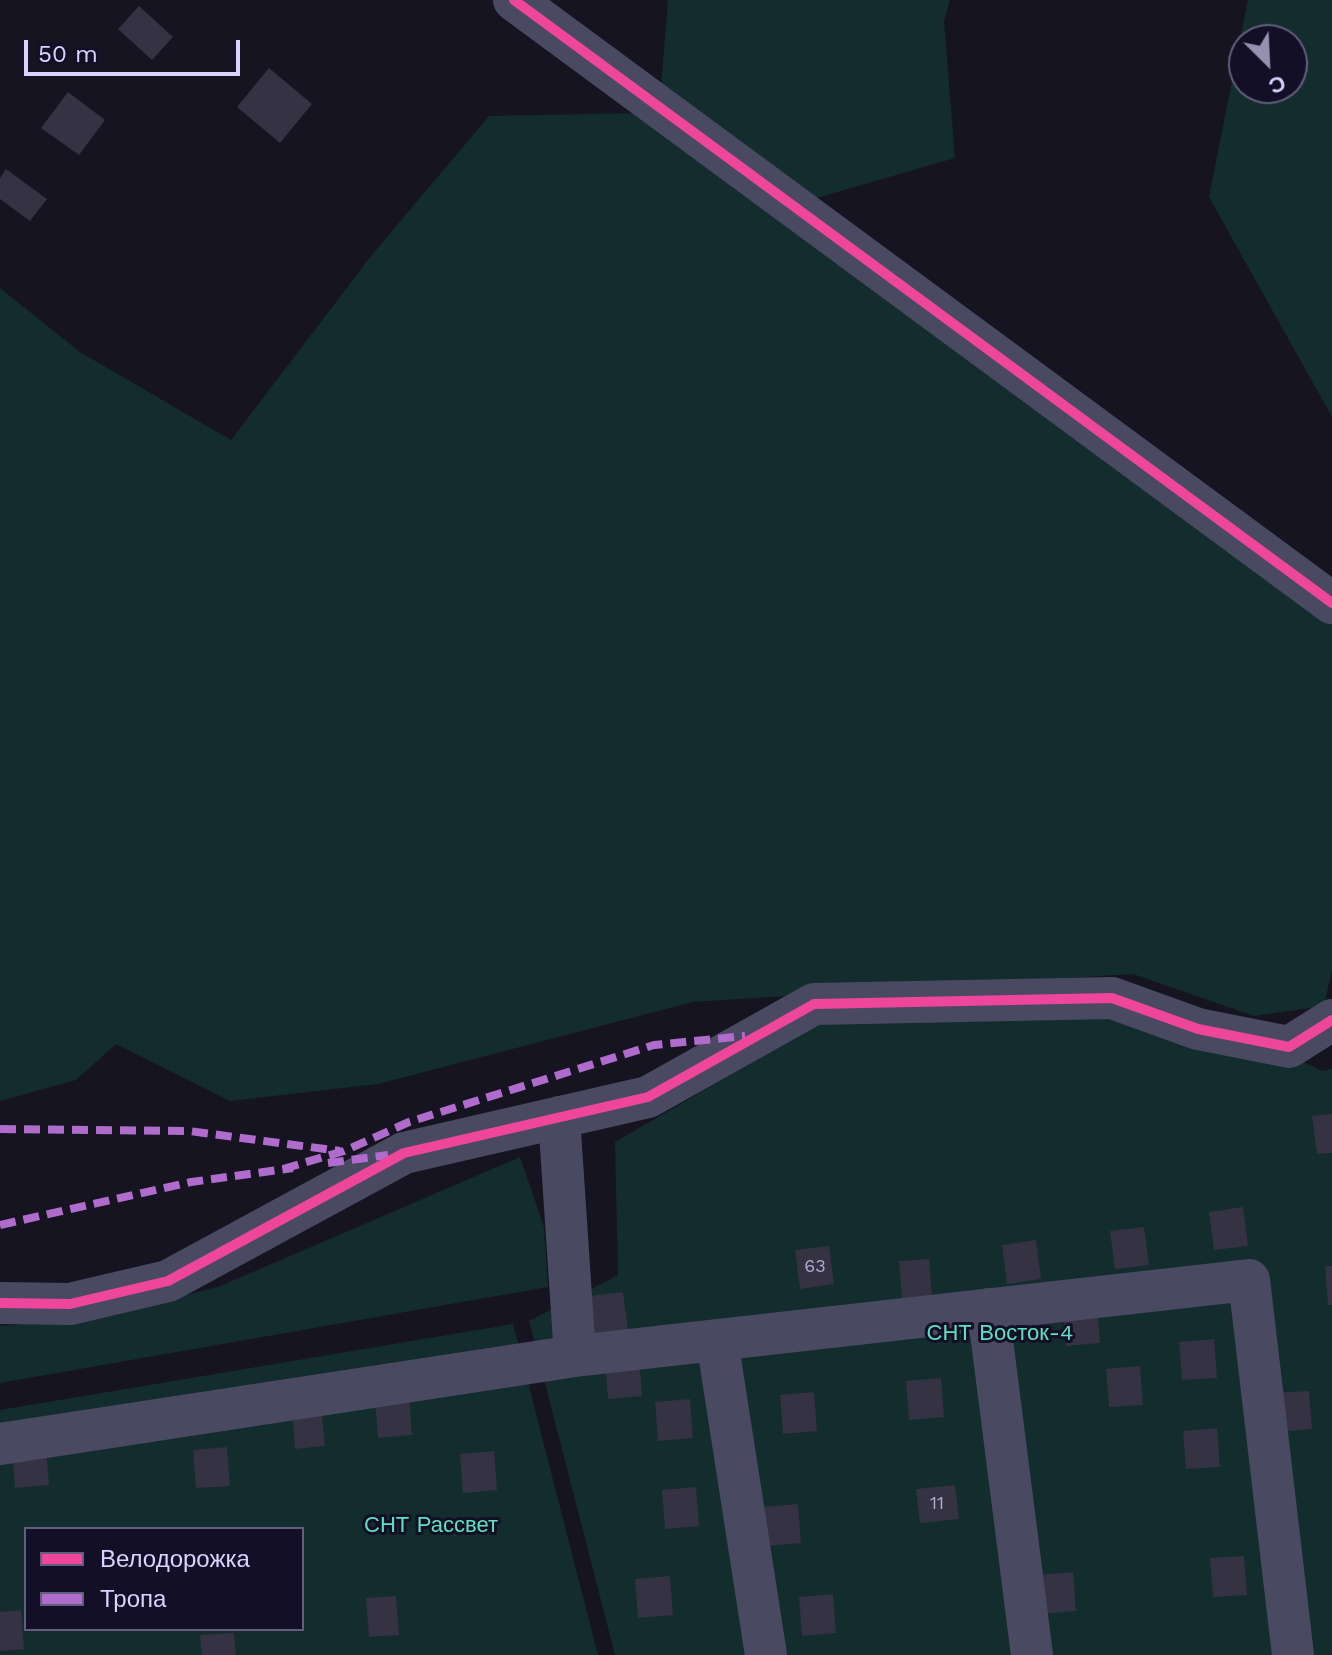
<!DOCTYPE html>
<html>
<head>
<meta charset="utf-8">
<style>
  body { margin:0 }
  #map { position:relative; width:1332px; height:1655px; overflow:hidden; background:#161421; font-family:"Work Sans",sans-serif }
  canvas { display:block }
  .legend { position:absolute; left:24px; top:1527px; width:280px; height:104px; box-sizing:border-box; background:#130f26; border:2px solid #625e7d; margin:0; padding:10px 14px; list-style:none; font-size:24px; color:#d9d4ff }
  .legend li { display:flex; align-items:center; gap:16px; height:40px }
  .legend b { width:40px; border:2px solid #625e7d }
  .north { position:absolute; left:1228px; top:24px; width:80px; height:80px; box-sizing:border-box; background:#130f26; border:2px solid #625e7d; border-radius:50%; rotate:156deg; font-size:22px; font-weight:700; line-height:32px; text-align:center; color:#d9d4ff }
  .north::after { content:''; display:block; margin:auto; width:28px; height:36px; background:#9591b1; clip-path:polygon(50% 0,100% 100%,50% 72%,0 100%) }
  .scale { position:absolute; left:24px; top:40px; width:216px; height:36px; box-sizing:border-box; border:4px solid #d9d4ff; border-top:0; padding-left:10px; font-size:24px; line-height:28px; white-space:nowrap; color:#d9d4ff; -webkit-text-stroke:6px #130f26; paint-order:stroke }
</style>
</head>
<body>
<div id="map">
<canvas width="1332" height="1655"></canvas>
<ul class="legend">
<li><b style="height:10px;background:#ed469a"></b>Велодорожка</li>
<li><b style="height:10px;background:#b06ccc"></b>Тропа</li>
</ul>
<div class="north">С</div>
<div class="scale">50 m</div>
</div>
<script>
const ctx = document.querySelector('canvas').getContext('2d');
ctx.lineJoin = 'round';
function fill(path, color) { ctx.fillStyle = color; ctx.fill(path, 'evenodd'); }
function trace(path, color, width, dash) { ctx.strokeStyle = color; ctx.lineWidth = width; ctx.lineCap = dash ? 'butt' : 'round'; ctx.setLineDash(dash || []); ctx.stroke(path); }
function drawText(font, color, halo, rows, align = 'center') {
  ctx.font = font + ' "Work Sans",sans-serif'; ctx.lineWidth = 6; ctx.setLineDash([]); ctx.textBaseline = 'middle'; ctx.strokeStyle = halo; ctx.fillStyle = color; for (const [text, x, y, turn = 0] of rows) {
    ctx.save(); ctx.translate(x, y); ctx.rotate((+turn || 0) * Math.PI / 180); ctx.textAlign = isNaN(turn) ? turn : align; if (halo) ctx.strokeText(text, 0, 0); ctx.fillText(text, 0, 0); ctx.restore();
  }
}
const green = new Path2D(`
  M668,0h282l-6,21 11,137 -142,41 -152,-111z
  M1248,0h84v417l-123,-220zM1244,40h48v48h-48z
  M638,113l694,501v356l-8,36 -70,10 -121,-42 -440,28 -315,82 -148,17 -114,-57 -40,36 -76,21v-813l80,64 151,88 140,-184 118,-140z
  M1178,1000l144,71 10,-2v586h-717l-86,-334 89,-46 -3,-133 201,-117z
  M520,1157l24,70 4,60 -548,96v-57l89,-7 129,-32z
  M513,1324l85,331h-598v-245zM26,1529h276v100h-276z`);
const building = new Path2D(`
  M139,6l34,31 -21,23 -34,-31z
  M269,68l43,36 -32,39 -43,-36z
  M68,92l37,28 -26,35 -38,-27z
  M6,169l41,30 -17,22 -30,-22v-21z
  M1332,1114v39l-15,1 -5,-38z
  M1243,1207l5,39 -34,4 -5,-38z
  M1144,1227l5,38 -34,4 -5,-38z
  M1036,1240l5,39 -34,5 -5,-39z
  M829,1246l5,38 -34,5 -5,-39z
  M929,1259l3,38 -30,3 -3,-39z
  M1325,1266h7v39h-4z
  M623,1292l5,38 -34,4 -5,-38z
  M1097,1304l3,39 -34,3 -3,-39z
  M1214,1339l3,39 -35,2 -3,-38z
  M639,1358l3,38 -34,3 -3,-39z
  M1140,1366l3,39 -34,2 -3,-38z
  M941,1378l3,39 -35,3 -3,-39z
  M1309,1391l3,38 -35,3 -3,-39z
  M814,1392l3,39 -34,3 -3,-39z
  M409,1396l3,39 -34,3 -3,-39z
  M690,1399l3,39 -35,3 -3,-39z
  M321,1407l4,39 -30,3 -3,-39z
  M1217,1428l3,39 -34,2 -3,-38z
  M46,1446l3,39 -34,3 -3,-39z
  M227,1447l3,39 -34,2 -3,-38z
  M494,1451l3,39 -34,3 -3,-39z
  M955,1485l4,34 -39,4 -4,-34z
  M696,1487l3,39 -34,3 -3,-39z
  M798,1504l3,39 -35,3 -3,-39z
  M1244,1556l3,39 -34,2 -3,-39z
  M1073,1572l3,39 -34,3 -3,-39z
  M670,1576l3,39 -35,3 -3,-39z
  M833,1594l3,39 -34,3 -3,-39z
  M396,1596l3,39 -30,2 -3,-39z
  M21,1610l3,39 -24,2v-39z
  M234,1633l2,22h-34l-2,-20z`);
const minor = new Path2D(`
  M514,0l818,603
  M0,1303l70,1 98,-23 236,-128 244,-56 166,-93 298,-6 86,31 91,18 43,-27
  M988,1309l44,346
  M717,1340l49,315
  M575,1356l674,-76 44,375
  M0,1444l575,-88 -16,-239`);
const quiet = new Path2D(`
  M0,1129l189,2 151,20
  M328,1163l60,-8
  M283,1169l61,-18 65,-29 245,-77 91,-9
  M0,1225l191,-43 102,-14`);
const cycleway = new Path2D(`
  M514,0l818,603
  M0,1303l70,1 98,-23 236,-128 244,-56 166,-93 298,-6 86,31 91,18 43,-27`);
const numberNames = [
  ["63",815,1267],
  ["11",937,1504]
];
const parkNames = [
  ["СНТ Восток-4",1000,1334],
  ["СНТ Рассвет",431,1526]
];
fill(green, '#132c2d');
fill(building, '#343243');
trace(minor, '#4a4962', 42);
trace(quiet, '#b06ccc', 8, [16, 8]);
trace(cycleway, '#ed469a', 10);
drawText('18px', '#b0acd0', null, numberNames);
drawText('22px', '#5fe0c0', '#130f26', parkNames);
</script>
</body>
</html>
